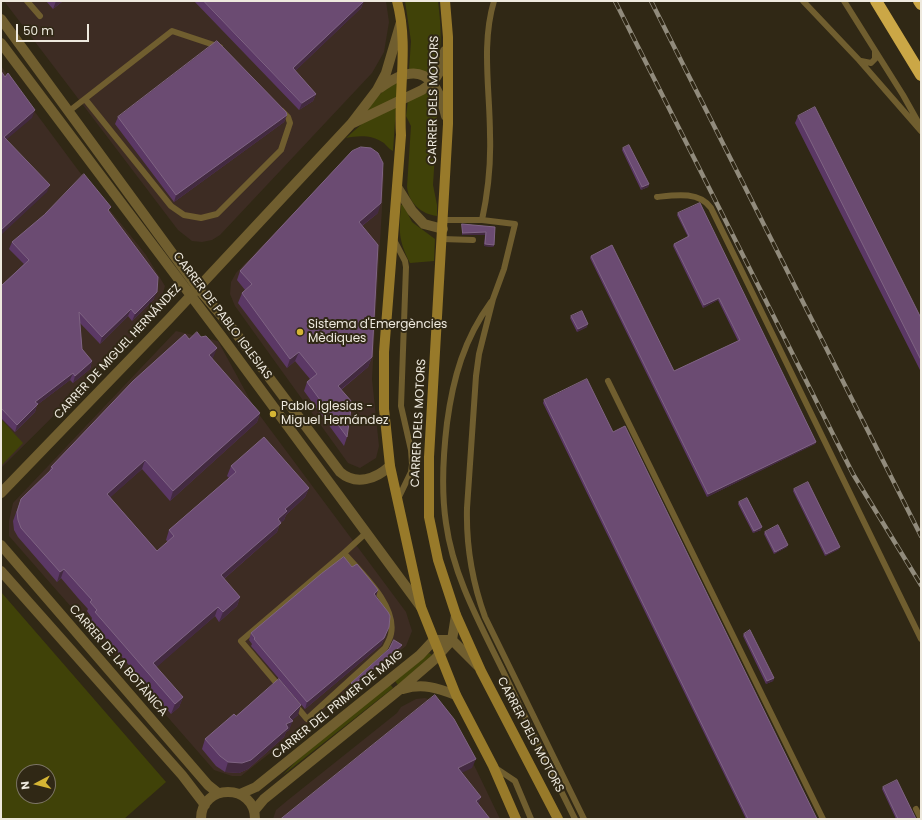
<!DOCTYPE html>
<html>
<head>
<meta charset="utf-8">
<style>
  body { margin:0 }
  #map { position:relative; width:922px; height:820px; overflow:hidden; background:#302815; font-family:Poppins,sans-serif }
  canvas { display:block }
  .frame { position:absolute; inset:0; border:2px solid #eee9de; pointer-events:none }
  .north { position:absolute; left:16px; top:764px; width:40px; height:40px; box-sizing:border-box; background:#302815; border:1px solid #7c7565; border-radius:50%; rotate:263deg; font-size:11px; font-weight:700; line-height:16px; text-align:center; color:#eee9de }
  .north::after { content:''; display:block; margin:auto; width:14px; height:18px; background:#d5b534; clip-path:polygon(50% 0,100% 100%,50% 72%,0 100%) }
  .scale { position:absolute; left:16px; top:24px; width:73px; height:18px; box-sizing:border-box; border:2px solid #eee9de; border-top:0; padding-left:5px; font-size:12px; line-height:14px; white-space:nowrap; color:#eee9de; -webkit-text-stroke:3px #302815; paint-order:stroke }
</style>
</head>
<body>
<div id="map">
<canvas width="922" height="820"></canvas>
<div class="frame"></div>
<div class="north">N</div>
<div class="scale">50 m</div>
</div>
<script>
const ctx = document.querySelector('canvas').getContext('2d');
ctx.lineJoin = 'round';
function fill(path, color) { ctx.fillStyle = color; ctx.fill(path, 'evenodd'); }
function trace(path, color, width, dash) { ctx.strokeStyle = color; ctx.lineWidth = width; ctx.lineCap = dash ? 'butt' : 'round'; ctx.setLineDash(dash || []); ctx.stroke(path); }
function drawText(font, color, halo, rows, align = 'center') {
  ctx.font = font + ' Poppins,sans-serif'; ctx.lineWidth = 4; ctx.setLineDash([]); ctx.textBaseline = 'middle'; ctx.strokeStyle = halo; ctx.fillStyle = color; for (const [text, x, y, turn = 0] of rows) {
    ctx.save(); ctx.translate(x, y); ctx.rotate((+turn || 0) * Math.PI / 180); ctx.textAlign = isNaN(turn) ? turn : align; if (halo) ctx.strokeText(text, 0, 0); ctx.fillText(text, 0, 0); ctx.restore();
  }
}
const industrial = new Path2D(`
  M4,1h382l3,21 -5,30 -12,21 -152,162 -8,5 -10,2 -10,-1 -14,-11z
  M1,66l77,104 68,85 19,31 -5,17 -39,46 -120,119z
  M345,159l33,1 5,8 1,6 -12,205 7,67 -3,12 -16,10 -12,-5 -113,-157 -5,-12 1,-12 5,-9z
  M176,331l42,10 37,68 151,203 6,19 -6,15 -165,130h-9l-18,-6 -205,-234v-15l4,-18z
  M425,698l15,5 9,10 51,106h-227l3,-9 12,-10 109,-87 4,-6 15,-8z`);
const green = new Path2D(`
  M405,1h33c3,25 6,53 -6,76l-23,-7 2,-29z
  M398,81l-1,17 -34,16v-2l25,-26z
  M432,88l6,17 -5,80 4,20v11c-16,-2 -28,-13 -30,-29l4,-61 -5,-10 2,-16z
  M396,107l-3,44c-3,-1 -6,-5 -9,-8 -11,-8 -25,-8 -38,-5l17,-15z
  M403,204l9,18 23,17 -1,22 -24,2c-12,-24 -11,-32 -9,-58z
  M1,419l22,24 -22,23z
  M1,592l165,190 -42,37h-123zM24,772h24v24h-24z
  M429,653l3,2 -34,30 -3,-4z
  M390,684l3,4 -110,87 13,-14z`);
const lane = new Path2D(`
  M27,1l13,15
  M803,1l56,59 62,71
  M844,1l59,94 18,32
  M861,61l10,2 4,-4v-8
  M85,99l86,107 13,9 17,3 16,-4 64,-64 9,-27 -2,-6 -6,-6
  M68,112l104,-81 48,16
  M657,197c18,-2 42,-6 54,11l210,431
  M443,220h39c6,-28 9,-57 8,-85 0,-44 -9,-91 4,-134
  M482,220l33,4 -11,45 -11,30 -14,55 -3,22 -9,132c-1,38 5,73 18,109l99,202
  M393,238l12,23 1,6 -5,139 10,44 1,14 -1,8 -13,27
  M442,239l31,1
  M491,302c-27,37 -38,76 -44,121 -4,33 -6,67 -1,100 7,52 33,99 56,146 24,50 48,100 73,150
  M608,381l215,438
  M344,553c17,20 53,52 47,81 -1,5 -4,10 -6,14l-78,71 -66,-78z
  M344,553l22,-20
  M494,767l21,14 16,38
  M916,809l5,10`);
const street = new Path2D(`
  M1,19l196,268 35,41 108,144c16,14 36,7 50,-6
  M1,43l221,294 199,270
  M380,88c38,-28 56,-14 66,28
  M353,123l69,-33 11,-8 10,-16 2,-15
  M397,187l15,24 12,13 19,5
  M1,493l168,-174 182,-195 26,-34 9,-17 15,-51
  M1,545l207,240 10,8
  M1,571l181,204 23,30
  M403,689c20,-6 34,-1 53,6
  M240,794l16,-7 164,-132 14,-15h18l26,26
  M254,811l10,-12 135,-109 36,-31 17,-19 4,-25
  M201,819c0,-36 54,-36 54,0`);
const secondary = new Path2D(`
  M397,1c12,44 1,89 4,134l-17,217v57l6,57 31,141 35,88 37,71 23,53
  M445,1l3,36v87l-19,333v60l9,43 18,55 25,56 77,148`);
const highway = new Path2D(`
  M876,1l45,74
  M919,1l2,3`);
const rail = new Path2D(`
  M615,1l238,473 68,111
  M651,1l270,535`);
const wall = new Path2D(`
  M46,1h17l-10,8z
  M194,1h170l-3,7 -66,63 21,23 -3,7 -14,9z
  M287,115l-3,7 -110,80 -59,-78 3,-7z
  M798,116l123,202v54l-126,-249z
  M623,148l26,36 -1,3 -7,3 -19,-40z
  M109,212l45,87 -22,22 -4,-5 -28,28 -20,-21 2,26 10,12 -2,8 -17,14 -3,-3 -33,25 -2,7 -20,20 -14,-14v-132l23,-22 -15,-15 3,-7z
  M378,213l-16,13 10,131 -4,10 -27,23 6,47 -3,9 -40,-55 3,-9 3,-3 -15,-18 -8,7 -49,-65 4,-10 3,-3 -8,-10 3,-9z
  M678,213l138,229 -1,2 -108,53 -117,-239 1,-2 83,115 64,-30 -20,-41 -15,8 -30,-62 1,-2 14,-7 -11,-22z
  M462,224l33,3 -1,18 -1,2 -9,-1 1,-11h-23z
  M571,316l16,11 -10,5 -7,-14z
  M189,339l24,19 -1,1 48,54 -3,9 -87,79 -28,-32 -32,28 47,54 11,-9 -2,-2 3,-10 60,-52 -2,-2 4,-10 78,22 -4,9 -19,18 -2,5 -4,3 -3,9 -53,47 16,18 -3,9 -18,16 -4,-6 -59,51 27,30 -4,10 -8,7 -80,-93 1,-3 -5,-7 1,-2 -10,-11 -17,-20 -4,4 -39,-45 -4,-7 -1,-9 8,-22 28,-27 2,-5z
  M544,400l273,419h-71l-203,-416z
  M794,489l45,60 -14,7 -32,-65z
  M739,502l22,28 -8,3 -15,-29z
  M765,532l22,15 -13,7 -10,-20z
  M376,596l10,39 -5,10 -76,64 -54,-63 1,-2 -3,-4 2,-7z
  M744,634l30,44 -1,3 -7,3 -23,-48z
  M298,715l-6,5 -3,10 -3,2 -2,5 -36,32 -9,4 -14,-1 -9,-6 -14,-17 3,-10 31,-23z
  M883,787l33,32h-20l-14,-30z`);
const shadedWall = new Path2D(`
  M56,1h7l-10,8z
  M364,1l-3,7 -71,68 3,-8z
  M316,94l-3,7 -14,9 3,-7z
  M35,110l-3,8 -31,26 3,-7z
  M287,115l-3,7 -110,80 2,-7z
  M649,184l-1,3 -7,3 1,-3z
  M50,185l-3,7 -46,43v-5z
  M381,203l-3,10 -23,18 4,-9z
  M486,232l-1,3h-23l1,-2z
  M485,244l9,1 -1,2 -9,-1z
  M157,292l-3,7 -22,22 3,-7z
  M719,298l-1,2 -15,8 1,-3z
  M131,309l-3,7 -28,28 2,-7z
  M588,324l-1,3 -10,5 1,-3z
  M217,348l-4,10 -8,7 4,-10z
  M299,352l-4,9 -8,7 3,-9z
  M372,357l-4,10 -34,28 4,-9z
  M92,361l-2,8 -17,14 2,-7z
  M73,373l-3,7 -33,25 -2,7 -20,20 2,-7 18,-23z
  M260,413l-3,9 -87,79 3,-10z
  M816,442l-1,2 -108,53 1,-3z
  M145,460l-3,9 -38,34 3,-9z
  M309,488l-4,9 -19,18 -2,5 -4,3 -3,9 -59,52 3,-9 57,-56 7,-10z
  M762,527l-1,3 -8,3 1,-2z
  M788,545l-1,2 -13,7 1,-2z
  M840,547l-1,2 -14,7 1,-2z
  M64,569l-3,9 -4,4 3,-10z
  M378,590l-2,7 -2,-3z
  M240,597l-3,9 -18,16 4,-10z
  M218,607l-3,9 -65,57 3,-10z
  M389,627l-8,18 -76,64 2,-7z
  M402,645l-1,3 -49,39 1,-2z
  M774,678l-1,3 -7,3 1,-3z
  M183,697l-4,10 -8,7 4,-10z
  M301,705l-3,10 -7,6h2l-4,9 -3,2 -2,5 -36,32 -9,4 -14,-1 3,-10 58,-38 3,-7z
  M476,759l-4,9 -17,8 3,-8z
  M481,797l-3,9 -2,-5z`);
const building = new Path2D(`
  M204,1h160l-71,67 23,26 -14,9z
  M217,41l69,71 1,3 -111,80 -58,-78z
  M1,71l4,6 3,-4 27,37 -31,27 46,48 -49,45z
  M815,107l106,211v42l-123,-244z
  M629,145l20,39 -7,3 -19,-39z
  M361,147l10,1 7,5 5,10 -2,40 -22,19 19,23 -6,112 -34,29 14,16 -5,35 -40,-55 10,-8 -18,-22 -9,7 -48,-66 10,-9 -12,-13 112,-120z
  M84,174l27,33 -3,3 50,67 -1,15 -22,22 -4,-5 -29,28 -23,-25 3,37 10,12 -17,15 -2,-3 -38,29 3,2 -21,21 -16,-17v-122l28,-26 -17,-18 32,-27z
  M700,203l116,239 -108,52 -117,-238 21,-11 62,126 66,-31 -21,-42 -15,7 -30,-61 15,-8 -11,-23z
  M462,224l33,3 -1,18 -9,-1 1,-12 -23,1z
  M582,311l6,13 -10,5 -7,-13z
  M197,332l4,5 5,-1 11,12 -8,7 51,58 -87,78 -28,-31 -38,34 50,57 17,-15 -5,-6 67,-58 -5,-6 33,-29 45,51 -24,21 2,2 -9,8 3,4 -60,52 19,22 -17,15 -5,-5 -65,56 30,34 -8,7 -80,-92 2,-2 -7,-8 2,-2 -10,-11 -18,-20 -4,3 -39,-44 -3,-8 -1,-8 4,-13 32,-31 -2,-1 82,-86 52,-47 4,5z
  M587,379l26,53 12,-6 192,393h-69l-204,-419z
  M808,482l32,65 -14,7 -32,-65z
  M747,498l15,29 -8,4 -15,-29z
  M778,525l10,20 -13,7 -10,-20z
  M344,557l8,10 5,-3 18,22 3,4 -4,4 14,18 2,4 -1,11 -5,11 -77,64 -53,-63 1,-1 -4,-5 70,-59z
  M750,630l24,48 -7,3 -23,-47z
  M394,640l8,5 -49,40 -2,-2 38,-34z
  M279,679l22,26 -12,12 4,4 -7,3 2,4 -37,32 -9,3 -14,-1 -8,-6 -15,-17 29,-25 2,2z
  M435,695l19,24 22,40 -18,9 23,29 -5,4 14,18h-209z
  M897,780l19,39h-18l-15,-32z`);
const markers = [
  [300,332,4,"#d5b534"],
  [273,414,4,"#d5b534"]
];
const streetNames = [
  ["CARRER DELS MOTORS",434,100,-89],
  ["CARRER DE PABLO IGLESIAS",222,316,53],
  ["CARRER DE MIGUEL HERNÁNDEZ",118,352,-47],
  ["CARRER DELS MOTORS",419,423,-87],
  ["CARRER DE LA BOTÀNICA",118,661,49],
  ["CARRER DEL PRIMER DE MAIG",338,705,-39],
  ["CARRER DELS MOTORS",530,735,62]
];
const poiNames = [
  ["Sistema d'Emergències",308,325],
  ["Mèdiques",308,339],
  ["Pablo Iglesias -",281,407],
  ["Miguel Hernández",281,421]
];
fill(industrial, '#3d2c23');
fill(green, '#404208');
trace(lane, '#705e2f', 6);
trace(street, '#705e2f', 10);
trace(secondary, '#987a2a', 10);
trace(highway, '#cba746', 12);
trace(rail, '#918b7c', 4.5);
trace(rail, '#302815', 3, [9]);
fill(wall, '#5b3865');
fill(shadedWall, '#432a40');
fill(building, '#6b4b72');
trace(building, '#7f6483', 1);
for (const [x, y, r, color] of markers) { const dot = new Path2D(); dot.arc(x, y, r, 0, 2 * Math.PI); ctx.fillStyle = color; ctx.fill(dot); trace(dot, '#302815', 1.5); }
drawText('12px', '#eee9de', '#302815', streetNames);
drawText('12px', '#eee9de', '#302815', poiNames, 'left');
</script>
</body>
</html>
